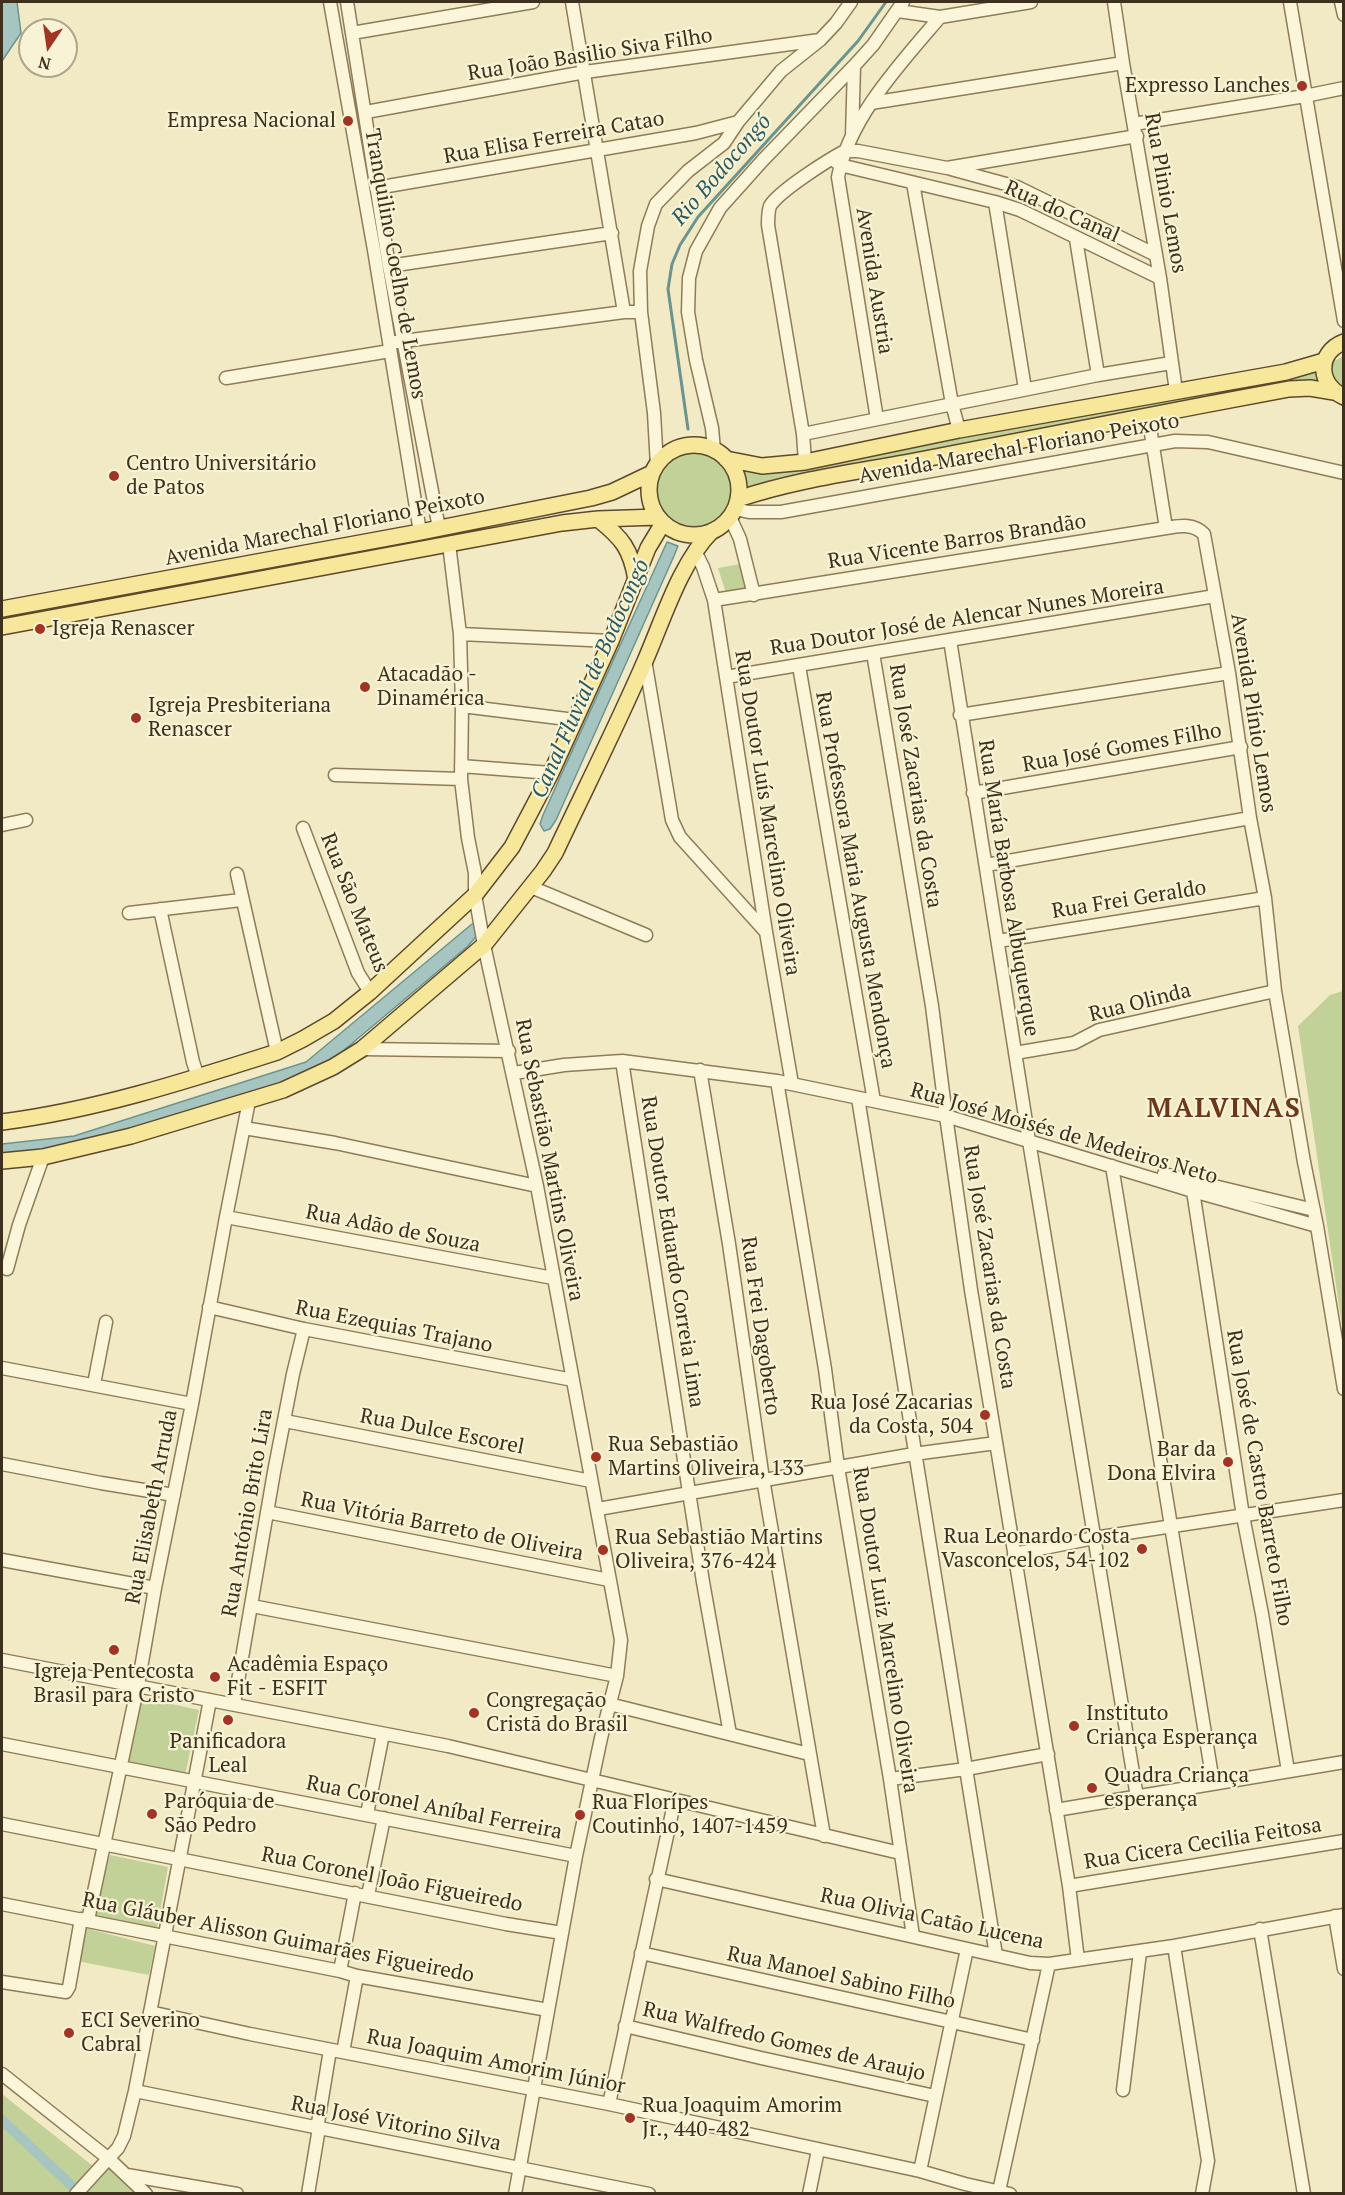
<!DOCTYPE html>
<html>
<head>
<meta charset="utf-8">
<style>
  body { margin:0 }
  #map { position:relative; width:1345px; height:2195px; overflow:hidden; background:#f2eac4; font-family:"PT Serif",serif }
  canvas { display:block }
  .frame { position:absolute; inset:0; border:3px solid #3d311e; pointer-events:none }
  .north { position:absolute; left:18px; top:18px; width:60px; height:60px; box-sizing:border-box; background:#f8f3d5; border:2px solid #ada58c; border-radius:50%; rotate:193deg; font-size:16px; font-weight:700; line-height:24px; text-align:center; color:#3d311e }
  .north::after { content:''; display:block; margin:auto; width:21px; height:27px; background:#a23424; clip-path:polygon(50% 0,100% 100%,50% 72%,0 100%) }
</style>
</head>
<body>
<div id="map">
<canvas width="1345" height="2195"></canvas>
<div class="frame"></div>
<div class="north">N</div>
</div>
<script>
const ctx = document.querySelector('canvas').getContext('2d');
ctx.lineJoin = 'round';
function fill(path, color) { ctx.fillStyle = color; ctx.fill(path, 'evenodd'); }
function trace(path, color, width, dash) { ctx.strokeStyle = color; ctx.lineWidth = width; ctx.lineCap = dash ? 'butt' : 'round'; ctx.setLineDash(dash || []); ctx.stroke(path); }
function drawText(font, color, halo, rows, align = 'center') {
  ctx.font = font + ' "PT Serif",serif'; ctx.lineWidth = 4.5; ctx.setLineDash([]); ctx.textBaseline = 'middle'; ctx.strokeStyle = halo; ctx.fillStyle = color; for (const [text, x, y, turn = 0] of rows) {
    ctx.save(); ctx.translate(x, y); ctx.rotate((+turn || 0) * Math.PI / 180); ctx.textAlign = isNaN(turn) ? turn : align; if (halo) ctx.strokeText(text, 0, 0); ctx.fillText(text, 0, 0); ctx.restore();
  }
}
const green = new Path2D(`
  M1343,356v40l-7,-4 -7,-25 4,-5z
  M1322,365l1,16 -18,6 -565,109c2,-13 -1,-22 -9,-34l13,3z
  M652 491a42 42 0 1 1 84 0a42 42 0 1 1-84 0Z
  M740,564l6,25 -20,4 -8,-25z
  M1343,991h1l-1,342 -45,-307 32,-31z
  M139,1697l60,13 -15,70 -59,-13z
  M110,1855l58,12 -12,68 -64,-12z
  M85,1928l70,18 -6,29 -72,-14z
  M2,2094l91,72 -25,27h-66z
  M110,2163l40,31h-70z`);
const water = new Path2D(`
  M2,2h15l4,31 -19,28z
  M667,542l11,4 -4,10 -118,264 -6,9 -6,2 -4,-7 3,-9z
  M472,924h7v9l-11,13 -150,126 -239,74 -77,8v-10l72,-8 232,-74z`);
const stream = new Path2D(`
  M688,429l-20,-140 4,-25 8,-19 18,-28 160,-176 28,-39`);
const canal = new Path2D(`
  M2,2120l70,66`);
const minor = new Path2D(`
  M330,2l44,248 46,282
  M347,2l42,264 50,262
  M572,2l52,310
  M1114,2l9,61 37,215 16,113
  M1290,2l54,319
  M1341,2l3,13
  M898,11l42,6 91,-15
  M352,33l181,-31
  M871,103l252,-40
  M366,112l219,-40 235,-32
  M1134,124l171,-28 39,-8
  M852,136l2,-70
  M845,151h13l89,17 190,-32
  M835,161l5,4 155,37 25,8 140,68
  M951,169l66,18 139,68
  M913,183l39,221 7,26
  M376,188l320,-55 42,-11
  M995,202l30,187
  M1076,239l22,136
  M389,266l223,-33
  M396,342l228,-30h17
  M226,378l164,-27
  M1148,415l18,113
  M877,419l-39,-242c11,-59 63,-114 102,-160
  M803,434l295,-59 73,-12
  M714,450l-2,-22 -16,-68 -8,-48 1,-34 7,-27 24,-43 43,-48 91,-94 19,-21 30,-43
  M805,462l-2,-28 -35,-209c0,-6 0,-13 2,-19 9,-15 58,-46 75,-55
  M657,466l-3,-53 -13,-101 -1,-41 8,-45 8,-22 32,-33 36,-28 14,-21 43,-51 39,-31 16,-17 15,-21
  M735,509l14,3h32l394,-71 33,1 136,31
  M730,517l10,22 14,56
  M449,544l11,90 2,72 -1,73 7,59 7,35v22l9,50 53,241 84,454 -4,36 -16,62 -25,118 -61,338
  M695,551l8,16 11,33 52,332 26,152
  M714,600l452,-72c14,-2 27,-5 38,6l25,139 21,145 15,80 10,93 29,171 13,64 27,163
  M460,634l151,7
  M950,640l79,501 108,656
  M873,653l59,353 14,110 25,174 98,596 9,74
  M645,660l27,160 8,17 85,94
  M799,666l75,435
  M726,677l489,-81
  M462,706l113,14
  M960,715l269,-42
  M461,766l90,7
  M335,775l126,4
  M973,793l268,-46
  M2,825l24,-5
  M303,828l55,145 12,19
  M986,865l264,-47
  M237,874l40,178
  M531,887l115,48
  M160,909l33,153 5,15
  M129,913l112,-13
  M998,941l267,-43
  M362,1049l147,2
  M1015,1053l59,-10 25,-13 176,-39
  M622,1061l81,521 27,152
  M700,1070l29,174 34,235 61,357
  M514,1073l50,-8 58,-4 155,20 169,35 247,75 124,35
  M777,1081l48,288 13,98 52,312 23,157
  M858,1098l138,857
  M244,1128l91,15 202,43
  M1112,1166l101,616
  M1164,1174l150,36
  M1193,1191l50,325 19,98 26,157
  M226,1217l327,61
  M7,1269l12,-44 24,-68
  M209,1307l95,22 269,51
  M2,1368l190,36
  M94,1384l12,-62
  M285,1421l306,60
  M2,1464l99,19 73,12
  M598,1509l316,-55 82,-11
  M267,1512l342,68
  M1014,1554l80,-16 250,-38
  M2,1560l153,28
  M252,1606l365,70
  M2,1660l446,86 452,107
  M234,1704l40,-232 19,-98 11,-45
  M609,1704l200,50
  M2,1744l574,112
  M890,1779l76,-10 82,-15
  M1056,1810l288,-48
  M367,1814l16,-80
  M2,1824l504,100 56,9
  M656,1879l374,84 19,1 125,-18 170,-31
  M1069,1886l275,-45
  M368,1895l16,-77
  M2,1904l338,67 17,5 191,34
  M1335,1916l9,53
  M88,1920l50,-235 17,-97 37,-184 34,-187 23,-116
  M1260,1929l44,265
  M1174,1946l34,215 -6,33
  M641,1953l392,87
  M340,1971l15,-78
  M2,1982l64,10 3,-5 12,-68
  M150,2012l100,22 359,70 311,67 45,13 45,10
  M625,2026l136,32 174,38
  M343,2052l14,-76
  M2,2074l107,85 37,35
  M1123,2090l17,-138
  M135,2091l514,103
  M609,2104l66,-305
  M317,2129l13,-79
  M920,2171l47,-222
  M127,2175l110,19
  M999,2191l50,-227
  M76,2194l42,-46 6,-12 11,-45 75,-391
  M308,2194l11,-66
  M809,2194l9,-44`);
const major = new Path2D(`
  M1344,342c-28,11 -26,43 0,55
  M649 490a45 45 0 1 1 90 0a45 45 0 1 1-90 0Z
  M726,459l36,7 43,-4 154,-32 327,-58 38,-11
  M738,499c62,-21 127,-28 192,-41 119,-23 239,-47 359,-69l21,-1 24,4
  M598,519c24,19 33,30 38,61
  M2,609l418,-77 171,-34 21,-6 40,-19
  M2,627l560,-104 36,-4 60,-2
  M2,1122c94,-12 184,-41 275,-70l26,-13 31,-18 36,-29 105,-97 37,-48 39,-74 60,-132 37,-93 15,-25
  M2,1161l41,-4 88,-21 152,-46 50,-23 29,-18 122,-104 59,-74 12,-18c30,-64 62,-127 90,-192 18,-41 35,-98 67,-130`);
const markers = [
  [1302,86,6,"#a23424"],
  [348,121,6,"#a23424"],
  [114,476,6,"#a23424"],
  [40,629,6,"#a23424"],
  [365,687,6,"#a23424"],
  [136,718,6,"#a23424"],
  [985,1415,6,"#a23424"],
  [596,1457,6,"#a23424"],
  [1228,1462,6,"#a23424"],
  [1142,1549,6,"#a23424"],
  [603,1550,6,"#a23424"],
  [114,1650,6,"#a23424"],
  [215,1677,6,"#a23424"],
  [474,1713,6,"#a23424"],
  [228,1720,6,"#a23424"],
  [1074,1726,6,"#a23424"],
  [1092,1788,6,"#a23424"],
  [152,1814,6,"#a23424"],
  [580,1815,6,"#a23424"],
  [69,2033,6,"#a23424"],
  [630,2118,6,"#a23424"]
];
const streetNames = [
  ["Rua João Basilio Siva Filho",590,55,-9],
  ["Rua Elisa Ferreira Catao",554,138,-10],
  ["Rua Plinio Lemos",1165,193,80],
  ["Rua do Canal",1062,212,24],
  ["Tranquilino Coelho de Lemos",395,264,80],
  ["Avenida Austria",874,281,81],
  ["Avenida Marechal Floriano Peixoto",1019,449,-10],
  ["Avenida Marechal Floriano Peixoto",325,528,-11],
  ["Rua Vicente Barros Brandão",957,542,-9],
  ["Rua Doutor José de Alencar Nunes Moreira",967,618,-9],
  ["Avenida Plínio Lemos",1253,713,81],
  ["Rua José Gomes Filho",1122,748,-10],
  ["Rua José Zacarias da Costa",915,786,81],
  ["Rua Doutor Luís Marcelino Oliveira",767,813,81],
  ["Rua Professora Maria Augusta Mendonça",855,880,80],
  ["Rua María Barbosa Albuquerque",1008,888,81],
  ["Rua Frei Geraldo",1129,900,-9],
  ["Rua São Mateus",354,903,68],
  ["Rua Olinda",1140,1003,-14],
  ["Rua José Moisés de Medeiros Neto",1064,1134,16],
  ["Rua Sebastião Martins Oliveira",549,1160,79],
  ["Rua Adão de Souza",393,1229,11],
  ["Rua Doutor Eduardo Correia Lima",672,1252,81],
  ["Rua José Zacarias da Costa",989,1267,81],
  ["Rua Frei Dagoberto",760,1326,82],
  ["Rua Ezequias Trajano",394,1327,11],
  ["Rua Dulce Escorel",442,1432,11],
  ["Rua José de Castro Barreto Filho",1259,1478,80],
  ["Rua Elisabeth Arruda",152,1507,-79],
  ["Rua António Brito Lira",248,1513,-80],
  ["Rua Vitória Barreto de Oliveira",442,1527,11],
  ["Rua Doutor Luiz Marcelino Oliveira",885,1630,81],
  ["Rua Coronel Aníbal Ferreira",434,1808,11],
  ["Rua Cicera Cecilia Feitosa",1203,1844,-9],
  ["Rua Coronel João Figueiredo",392,1880,11],
  ["Rua Olivia Catão Lucena",932,1919,12],
  ["Rua Gláuber Alisson Guimarães Figueiredo",278,1938,11],
  ["Rua Manoel Sabino Filho",841,1978,12],
  ["Rua Walfredo Gomes de Araujo",784,2042,13],
  ["Rua Joaquim Amorim Júnior",496,2062,11],
  ["Rua José Vitorino Silva",396,2124,11]
];
const poiNames = [
  ["Expresso Lanches",1290,86,"right"],
  ["Empresa Nacional",336,121,"right"],
  ["Centro Universitário",126,464],
  ["de Patos",126,488],
  ["Igreja Renascer",52,629],
  ["Atacadão -",377,675],
  ["Dinamérica",377,699],
  ["Igreja Presbiteriana",148,706],
  ["Renascer",148,730],
  ["Rua José Zacarias",973,1403,"right"],
  ["da Costa, 504",973,1427,"right"],
  ["Rua Sebastião",608,1445],
  ["Martins Oliveira, 133",608,1469],
  ["Bar da",1216,1450,"right"],
  ["Dona Elvira",1216,1474,"right"],
  ["Rua Leonardo Costa",1130,1537,"right"],
  ["Vasconcelos, 54-102",1130,1561,"right"],
  ["Rua Sebastião Martins",615,1538],
  ["Oliveira, 376-424",615,1562],
  ["Acadêmia Espaço",227,1665],
  ["Fit - ESFIT",227,1689],
  ["Igreja Pentecosta",114,1672,"center"],
  ["Brasil para Cristo",114,1696,"center"],
  ["Congregação",486,1701],
  ["Cristã do Brasil",486,1725],
  ["Instituto",1086,1714],
  ["Criança Esperança",1086,1738],
  ["Panificadora",228,1742,"center"],
  ["Leal",228,1766,"center"],
  ["Quadra Criança",1104,1776],
  ["esperança",1104,1800],
  ["Paróquia de",164,1802],
  ["São Pedro",164,1826],
  ["Rua Florípes",592,1803],
  ["Coutinho, 1407-1459",592,1827],
  ["ECI Severino",81,2021],
  ["Cabral",81,2045],
  ["Rua Joaquim Amorim",642,2106],
  ["Jr., 440-482",642,2130]
];
const waterNames = [
  ["Rio Bodocongó",722,170,-49],
  ["Canal Fluvial de Bodocongó",591,679,-66]
];
const districtNames = [
  ["MALVINAS",1224,1109]
];
fill(green, '#c2d197');
fill(water, '#a6c5c0');
trace(water, '#6c948f', 1.5);
trace(stream, '#6c948f', 3);
trace(canal, '#a6c5c0', 10);
trace(minor, '#8e7c59', 15);
trace(major, '#5c492d', 18);
trace(minor, '#fbf6d9', 12);
trace(major, '#f7e79a', 15);
for (const [x, y, r, color] of markers) { const dot = new Path2D(); dot.arc(x, y, r, 0, 2 * Math.PI); ctx.fillStyle = color; ctx.fill(dot); trace(dot, '#f8f3d5', 2); }
drawText('21px', '#3d311e', '#f8f3d5', streetNames);
drawText('21px', '#3d311e', '#f8f3d5', poiNames, 'left');
drawText('italic 22px', '#2c5a5e', '#f8f3d5', waterNames);
ctx.letterSpacing = '1.5px';
drawText('bold 27px', '#6d371a', '#f8f3d5', districtNames);
ctx.letterSpacing = '0px';
</script>
</body>
</html>
